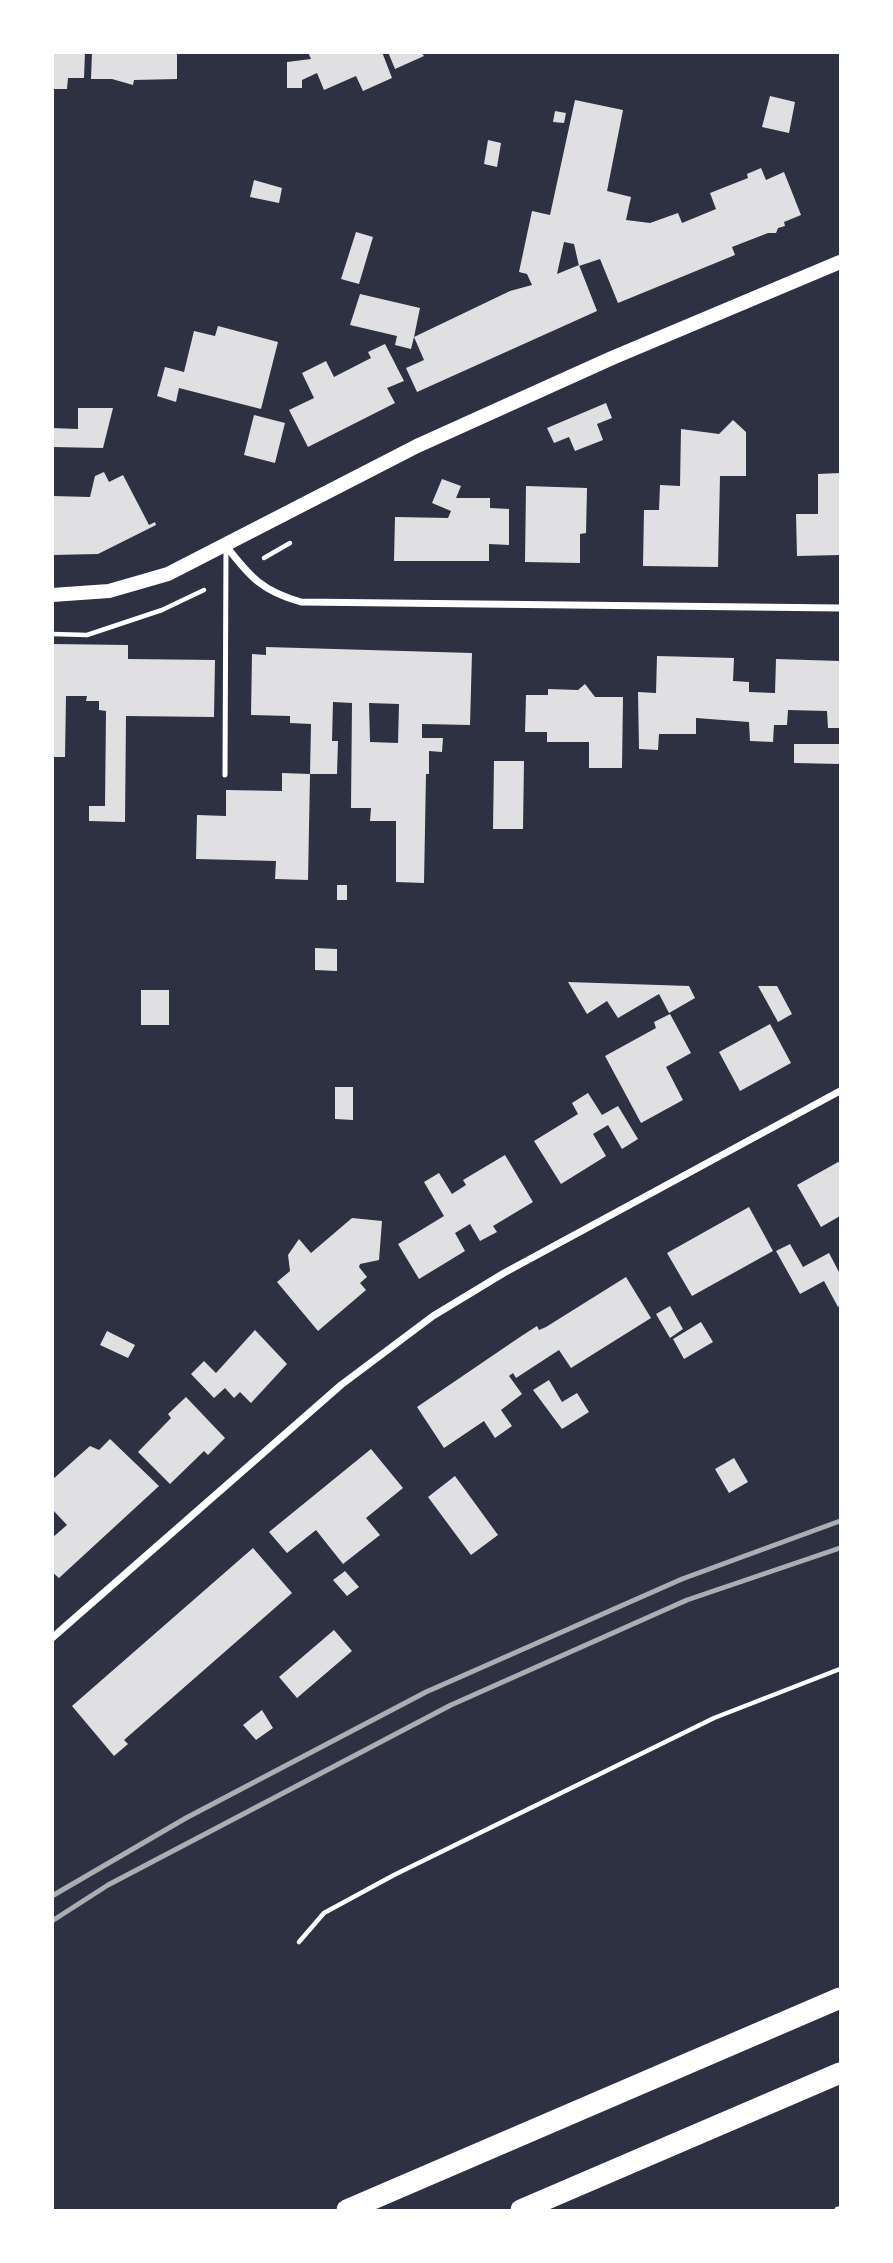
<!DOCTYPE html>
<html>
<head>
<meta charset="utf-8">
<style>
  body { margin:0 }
  #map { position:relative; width:893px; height:2263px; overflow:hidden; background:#2d3142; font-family:Inter,sans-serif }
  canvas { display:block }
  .frame { position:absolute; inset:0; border:54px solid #fff; pointer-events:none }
</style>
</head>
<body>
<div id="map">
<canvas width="893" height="2263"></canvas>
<div class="frame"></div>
</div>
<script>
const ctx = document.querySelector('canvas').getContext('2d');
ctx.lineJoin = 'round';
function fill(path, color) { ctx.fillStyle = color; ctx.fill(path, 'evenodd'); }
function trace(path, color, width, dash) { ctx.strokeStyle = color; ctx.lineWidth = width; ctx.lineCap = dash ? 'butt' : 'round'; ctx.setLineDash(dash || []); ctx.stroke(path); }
const building = new Path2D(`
  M52,52h33l-1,26h-16l-1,11h-15z
  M92,52h85v27l-43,1 -1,5 -21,-6h-21z
  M308,52h74l10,26 -29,13 -7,-15 -32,14 -7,-17 -15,7v8h-15v-26l24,-3z
  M388,52h33l3,4 -29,13z
  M770,96l25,6 -6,31 -27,-6z
  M575,100l48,10 -16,81 24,6 -5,23 24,3 28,-10 4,10 34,-14 -6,-16 38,-15 -1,-4 14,-6 5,12 18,-8 17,43 -17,7 1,4 -7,2 -2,5h-8l-36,14 3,8 -117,48 -18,-44 -21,7 -5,-22 -10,-2 -7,32 22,-9 18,46 -180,81 -11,-24 18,-8 -10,-23 -3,12 -16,-4 2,-9 -47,-11 10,-31 60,14 -6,29 96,-46 22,-6 -5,-11 -8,-2 13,-61 18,4z
  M555,111l11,2 -2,10 -11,-1z
  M488,140l13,3 -4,24 -13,-3z
  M254,180l28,8 -3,15 -29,-6z
  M356,232l17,5 -14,47 -18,-5z
  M218,326l60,16 -17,67 -82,-21 -3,14 -19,-6 8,-29 19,5 10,-41 21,5z
  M385,344l19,37 -17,7 8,15 -87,44 -19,-37 25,-12 -12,-25 24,-12 8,16 37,-19 -3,-6z
  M606,403l6,15 -15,6 6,16 -28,11 -6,-14 -15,6 -7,-15z
  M78,408h35l-10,40 -51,-1v-19l26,1z
  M254,415l31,8 -10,40 -31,-8z
  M733,420l13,12v44h-26l-2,91 -75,-1 1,-56h15l1,-25 20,1 1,-57 38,5z
  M104,472l5,10 14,-7 26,50 6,-3 1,3 -58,29 -46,1v-59l38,1 5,-21z
  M840,473v82l-43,1 -1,-42h22v-40z
  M442,479l19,7 -5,12h34v10l19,1v36l-20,-1v17h-95l1,-44 53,1 3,-7 -19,-8z
  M526,486l61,2 -1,45 -6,1v29l-55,-1z
  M52,644l76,1v14l87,1 -1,57 -88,-1 -1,106 -36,-1v-15h16l1,-95 -7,-1v-9h-13l1,-5h-21l-1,61h-13z
  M266,647l206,6 -2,72 -48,-1v14h21l-1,14 -13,-1v23h-3l-2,109 -28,-1v-61h-26l1,-13h-20l1,-105 -19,-1 -1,39h6l-1,33h-27l1,-50 -21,-1v-7l-39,-1 1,-61 14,1zM369,703l30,1 -1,39 -28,-1z
  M657,656l77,2 -1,23 16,1v10l26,1 1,-34 64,2v67h-12l-1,-17 -39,-1 -1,15h-13l-1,17 -23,-1 -1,-19 -53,-4v16h-37l-1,16 -19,-1 -1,-57 18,1z
  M585,684l10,13h28l-1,71h-33v-26h-42v-10h-22l1,-37h22v-6l30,1z
  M794,744h46v20l-46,-1z
  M494,761h30l-1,68h-30z
  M282,773l28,1 -2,106 -33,-1 1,-18 -80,-2 1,-44 29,1v-26l56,1z
  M337,885h10v15h-10z
  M315,948l22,1v22l-22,-1z
  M568,982l121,4 6,12 -26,15 -10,-19 -41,24 -11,-17 -20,13z
  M758,986h19l15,28 -14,8z
  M141,990h28v35h-28z
  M670,1014l21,39 -25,14 17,33 -42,23 -36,-67 51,-28 -2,-6z
  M770,1024l21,39 -51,28 -21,-39z
  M335,1087h18v33l-18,-1z
  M588,1093l14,22 16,-9 20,33 -16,10 -14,-24 -15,9 13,22 -45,28 -27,-43 44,-27 -6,-11z
  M505,1155l28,47 -40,24 4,6 -17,9 -10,-17 -15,9 10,18 -46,28 -21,-35 46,-28 -20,-34 15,-9 13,21 14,-9 -3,-5z
  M840,1161v55l-19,11 -24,-42z
  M749,1207l24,44 -81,45 -25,-43z
  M352,1218l30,3 -3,39 -19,4 -1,3 8,10 -7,6 6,7 -48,41 -41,-49 13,-11 -2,-16 11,-16 12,14z
  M790,1244l13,23 26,-14 11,21v32l-2,1 -14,-26 -24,13 -24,-43z
  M626,1277l25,41 -80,50 -12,-18 -43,28 -3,-5 -4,3 13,18 -21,16 11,16 -17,12 -11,-17 -40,27 -27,-41 103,-70 17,-11 2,4 7,-3z
  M670,1306l13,23 -13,9 -14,-24z
  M701,1322l12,20 -29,17 -11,-20z
  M255,1330l32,34 -36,39 -11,-11 -6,6 -9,-10 -11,10 -23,-24 13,-13 12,12z
  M107,1331l28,14 -7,13 -28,-13z
  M549,1380l13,22 15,-9 12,19 -27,17 -29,-39z
  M186,1397l39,41 -17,17 -4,-4 -34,33 -32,-32 33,-34 -3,-4z
  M110,1439l49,47 -100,92 -7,-6v-34l15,-13 -15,-16v-29l38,-34 9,4z
  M371,1449l32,39 -37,30 14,17 -37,29 -27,-34 -29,23 -18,-21z
  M734,1458l14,24 -19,11 -14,-24z
  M455,1476l43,59 -27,20 -43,-58z
  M253,1548l39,45 -168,147 4,4 -14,12 -42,-50z
  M345,1571l14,16 -12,9 -14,-16z
  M334,1630l18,21 -55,47 -18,-21z
  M262,1710l11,18 -17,12 -13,-15z`);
const path = new Path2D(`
  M264,558l26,-15
  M52,634l35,1 75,-25 42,-20
  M299,1942l25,-29 70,-38 320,-157 126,-49`);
const service = new Path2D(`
  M225,775l1,-229`);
const minor = new Path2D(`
  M226,546c24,31 36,45 75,56l539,6
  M52,1638l289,-253 92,-69 71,-43 336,-182
  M838,2210h2`);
const secondary = new Path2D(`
  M52,595l57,-4 59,-17 249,-128 195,-88 228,-96`);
const motorway = new Path2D(`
  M347,2210l493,-212
  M521,2210l319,-137`);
const rail = new Path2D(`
  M52,1896l134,-78 240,-126 256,-113 158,-58
  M52,1921l56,-36 343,-180 236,-105 153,-52`);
fill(building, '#e0e0e3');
trace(path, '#fff', 4.5);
trace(service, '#fff', 5);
trace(minor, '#fff', 7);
trace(secondary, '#fff', 14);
trace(motorway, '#fff', 21);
trace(rail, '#abadb3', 5);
</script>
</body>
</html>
